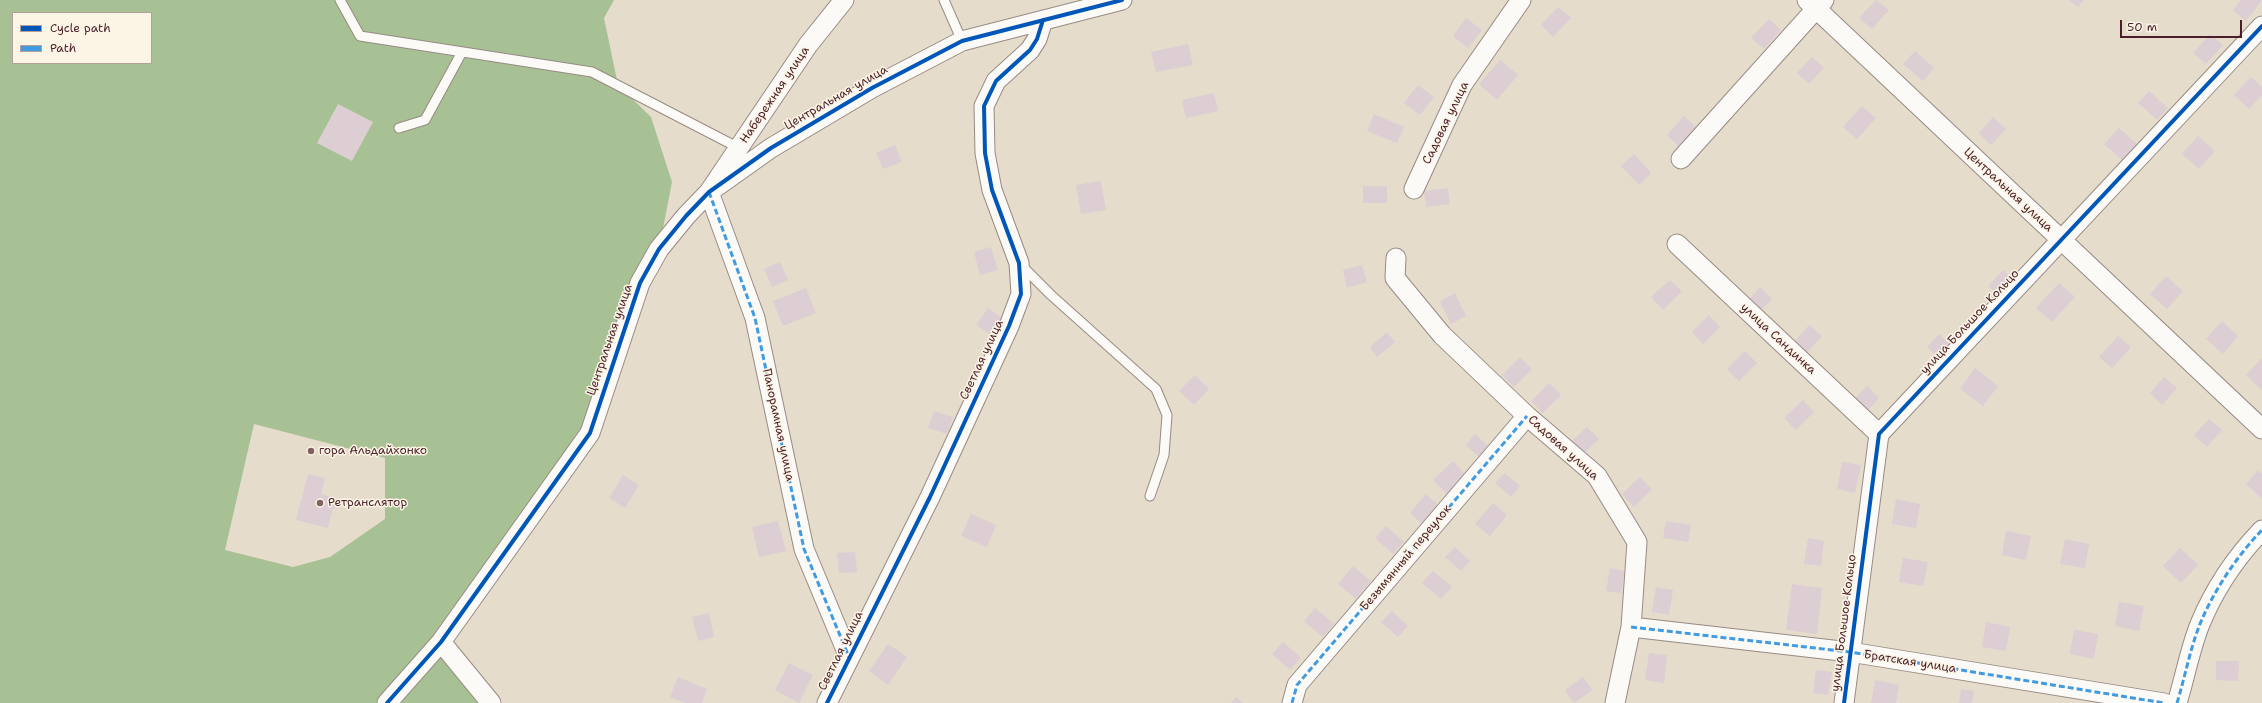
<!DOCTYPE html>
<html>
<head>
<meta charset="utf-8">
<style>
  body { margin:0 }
  #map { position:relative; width:2262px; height:703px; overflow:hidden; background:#e6dccb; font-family:"Shantell Sans",sans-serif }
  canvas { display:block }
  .legend { position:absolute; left:12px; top:12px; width:140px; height:52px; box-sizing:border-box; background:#fcf5e5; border:1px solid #b59f9b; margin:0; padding:5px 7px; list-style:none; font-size:12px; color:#4a1f2b }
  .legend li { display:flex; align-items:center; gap:8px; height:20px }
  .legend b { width:20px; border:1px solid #b59f9b }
  .scale { position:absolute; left:2120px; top:20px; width:122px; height:18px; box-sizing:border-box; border:2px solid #4a1f2b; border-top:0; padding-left:5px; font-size:12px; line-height:14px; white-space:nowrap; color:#4a1f2b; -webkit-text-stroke:3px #fcf5e5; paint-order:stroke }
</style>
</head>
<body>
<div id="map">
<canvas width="2262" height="703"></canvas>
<ul class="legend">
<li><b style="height:5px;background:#0057b8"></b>Cycle path</li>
<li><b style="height:5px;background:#409be1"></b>Path</li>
</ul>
<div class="scale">50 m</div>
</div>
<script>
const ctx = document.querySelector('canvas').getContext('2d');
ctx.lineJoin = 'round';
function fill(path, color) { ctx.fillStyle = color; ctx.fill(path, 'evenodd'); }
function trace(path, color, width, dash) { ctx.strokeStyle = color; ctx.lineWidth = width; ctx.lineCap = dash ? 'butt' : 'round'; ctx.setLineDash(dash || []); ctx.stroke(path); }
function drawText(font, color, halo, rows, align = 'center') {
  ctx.font = font + ' "Shantell Sans",sans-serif'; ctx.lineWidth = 3; ctx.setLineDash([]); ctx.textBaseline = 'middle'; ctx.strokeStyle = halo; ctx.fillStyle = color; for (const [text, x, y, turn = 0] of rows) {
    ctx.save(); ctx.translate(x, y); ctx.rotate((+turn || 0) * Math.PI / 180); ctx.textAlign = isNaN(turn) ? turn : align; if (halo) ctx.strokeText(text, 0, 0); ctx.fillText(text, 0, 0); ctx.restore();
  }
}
const forest = new Path2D(`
  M0,0h614l-10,18 14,67 33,32 21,65 -13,67 -69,184 -149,209 46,61h-487zM13,13h138v50h-138zM254,424l131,34v61l-55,38 -37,10 -68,-17z`);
const building = new Path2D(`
  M1876,0l13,10 -17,19 -13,-11z
  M2069,0h15l-6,7z
  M2241,0h21l-16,21 -13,-11z
  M1558,7l13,11 -18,19 -12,-12z
  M1466,18l16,12 -14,18 -15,-12z
  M1769,19l12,11 -17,19 -13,-11z
  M2210,34l13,11 -17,19 -13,-11z
  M1188,44l5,21 -37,7 -5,-20z
  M1915,51l19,17 -11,13 -20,-17z
  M1812,57l12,11 -15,16 -12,-11z
  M1500,60l18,15 -21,25 -18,-16z
  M2251,77l11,10v8l-13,14 -15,-14z
  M1418,85l16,12 -14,18 -16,-12z
  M2149,91l19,17 -11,12 -19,-17z
  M1214,93l4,18 -32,7 -4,-18z
  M338,104l35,18 -21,39 -35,-18z
  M1862,106l14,12 -19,21 -14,-12z
  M1374,114l30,13 -7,16 -30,-12z
  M1684,116l13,12 -18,19 -12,-12z
  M1993,117l13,12 -15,16 -12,-12z
  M2119,128l19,17 -15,16 -19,-17z
  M2198,136l17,15 -16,18 -17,-15z
  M895,145l7,17 -19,7 -7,-16z
  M1634,154l17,19 -12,12 -18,-19z
  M1101,181l5,29 -25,4 -5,-29z
  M1363,186h24v17h-24z
  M1448,188l2,16 -24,3 -2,-16z
  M991,247l7,23 -18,5 -6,-23z
  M780,262l8,18 -16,7 -8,-18z
  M1362,265l5,17 -20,6 -4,-18z
  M2003,270l13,11 -15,16 -13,-11z
  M2166,276l17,15 -16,18 -17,-15z
  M1670,280l12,11 -19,19 -12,-13z
  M2059,283l16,14 -23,25 -16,-14z
  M1760,287l12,12 -15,16 -12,-11z
  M806,288l10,25 -33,13 -10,-25z
  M1455,293l11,23 -15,8 -11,-23z
  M988,308l14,10 -11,17 -15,-10z
  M1709,315l11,12 -17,17 -11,-12z
  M2222,321l16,15 -15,18 -17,-15z
  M1809,325l13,11 -15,17 -12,-12z
  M1387,332l8,10 -18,15 -7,-10z
  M1939,334l16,15 -11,13 -17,-15z
  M2118,336l13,11 -19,21 -13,-11z
  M1745,351l12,12 -18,18 -12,-12z
  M1520,357l12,12 -18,18 -12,-12z
  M2262,358v32l-16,-15z
  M1975,368l23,18 -15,20 -23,-17z
  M1195,375l14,14 -15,16 -15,-14z
  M2164,377l13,11 -15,17 -12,-12z
  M1549,383l12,12 -18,18 -12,-12z
  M1867,386l12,12 -14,16 -13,-12z
  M1803,400l11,12 -18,18 -12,-12z
  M934,411l19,6 -6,17 -19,-6z
  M2209,419l13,11 -15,17 -13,-12z
  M1587,427l12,12 -15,14 -12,-12z
  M1475,434l15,14 -9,11 -15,-14z
  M1453,461l14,15 -19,19 -15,-15z
  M1842,462l19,3 -6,28 -18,-4z
  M2258,470l4,4v25l-16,-15z
  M1505,473l15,13 -9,11 -16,-14z
  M308,474l17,4 -4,16 19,5 -2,10 -5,-1 -5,20 -32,-8z
  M623,475l16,10 -14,23 -16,-10z
  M1640,477l12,12 -18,18 -12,-13z
  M1426,494l12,11 -16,19 -12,-11z
  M1896,499l24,5 -4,24 -24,-4z
  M1493,503l14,12 -17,21 -15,-12z
  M971,514l25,11 -9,22 -26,-11z
  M778,521l8,30 -27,6 -7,-30z
  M1666,521l25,4 -3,17 -25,-4z
  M1386,526l18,16 -11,12 -18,-16z
  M2006,531l25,5 -5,24 -24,-5z
  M1808,538l16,3 -3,25 -17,-2z
  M2065,539l24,5 -4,24 -25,-4z
  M1455,547l15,14 -9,10 -16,-14z
  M2180,548l18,17 -17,18 -18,-17z
  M855,552l2,20 -18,1 -2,-20z
  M1903,558l25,4 -5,24 -24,-4z
  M1353,566l18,15 -15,18 -18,-15z
  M1610,568l15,3 -4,22 -15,-2z
  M1433,571l19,16 -11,12 -19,-16z
  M1792,584l30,4 -5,46 -31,-4z
  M1656,587l17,3 -4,25 -17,-3z
  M2119,602l25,4 -5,25 -24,-5z
  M1315,608l19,16 -11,13 -19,-16z
  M1392,611l16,15 -10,11 -17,-15z
  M709,613l5,24 -16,4 -6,-24z
  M1986,622l24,5 -4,24 -24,-4z
  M2074,630l24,4 -4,25 -24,-5z
  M1283,642l18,16 -11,12 -18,-16z
  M888,644l19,13 -19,28 -19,-14z
  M1649,653l18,2 -3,28 -19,-3z
  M2216,661h23l-1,20 -22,-1z
  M789,663l24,12 -14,28 -24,-13z
  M1816,670l16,2 -4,23 -15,-2z
  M678,677l29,12 -5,14h-17l-15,-6z
  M1583,677l10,13 -19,13 -9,-13z
  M1875,680l24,5 -3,18h-25z
  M1961,689l13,2 -2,12h-13z
  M1236,697l7,6h-12z`);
const lane = new Path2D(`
  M340,0l20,36 232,36 147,76
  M944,0l18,41
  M399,128l26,-8 37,-68
  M1021,265l30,30 105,94 11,26 -3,40 -14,41`);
const street = new Path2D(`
  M844,0l-36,45 -99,147 46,126 49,231 45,108
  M1807,0l455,429
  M1681,159l143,-159
  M1414,189l48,-104 59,-85
  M1677,244l202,190
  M1396,258l-1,20 47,57 85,81 70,60 40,66 -6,85 -16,76
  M1631,627l219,25 314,51
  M441,642l50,61
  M387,703l54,-61 149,-209 50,-150 19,-34 27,-33 23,-24 62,-44 101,-60 90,-47 160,-41
  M827,703l103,-206 79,-171 12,-32 -2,-31 -27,-73 -7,-37 -1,-47 12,-25 34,-31 7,-11 6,-19
  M1292,703l5,-18 230,-269
  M1844,703l35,-269 383,-408
  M2177,703c8,-26 13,-54 23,-79 14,-34 37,-68 62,-94`);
const quiet = new Path2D(`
  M709,192l46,126 49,231 45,108
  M1631,627l219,25 314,51
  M1292,703l5,-18 230,-269
  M2177,703c8,-26 13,-54 23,-79 14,-34 37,-68 62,-94`);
const cycleway = new Path2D(`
  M387,703l54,-61 149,-209 50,-150 19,-34 27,-33 23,-24 62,-44 101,-60 90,-47 160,-41
  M827,703l103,-206 79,-171 12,-32 -2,-31 -27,-73 -7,-37 -1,-47 12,-25 34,-31 7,-11 6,-19
  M1844,703l35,-269 383,-408`);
const markers = [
  [311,451,4,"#816163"],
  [320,503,4,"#816163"]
];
const streetNames = [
  ["Набережная улица",775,95,-56],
  ["Центральная улица",836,98,-30],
  ["Садовая улица",1446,123,-64],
  ["Центральная улица",2008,190,43],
  ["улица Большое Кольцо",1970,322,-47],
  ["улица Сандинка",1778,339,43],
  ["Центральная улица",610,340,-71],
  ["Светлая улица",982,360,-65],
  ["Панорамная улица",778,425,78],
  ["Садовая улица",1563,448,42],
  ["Безымянный переулок",1406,558,-50],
  ["улица Большое Кольцо",1844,623,-83],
  ["Светлая улица",841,651,-64],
  ["Братская улица",1910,662,9]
];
const poiNames = [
  ["гора Альдайхонко",319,451],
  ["Ретранслятор",328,503]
];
fill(forest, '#a7c195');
fill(building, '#dcced3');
trace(lane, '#978b84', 11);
trace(street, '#978b84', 21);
trace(lane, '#fbfaf7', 9);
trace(street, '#fbfaf7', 19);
trace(quiet, '#409be1', 3, [6, 3]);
trace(cycleway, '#0057b8', 4);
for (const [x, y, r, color] of markers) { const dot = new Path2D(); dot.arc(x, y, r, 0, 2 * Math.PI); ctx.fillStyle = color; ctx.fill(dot); trace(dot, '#fcf5e5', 1.5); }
drawText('12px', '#4a1f2b', '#fcf5e5', streetNames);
drawText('12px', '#4a1f2b', '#fcf5e5', poiNames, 'left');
</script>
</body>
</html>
